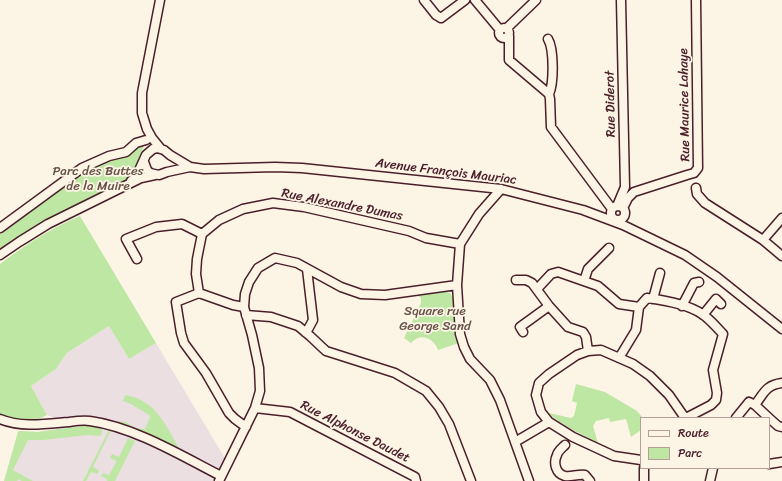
<!DOCTYPE html>
<html>
<head>
<meta charset="utf-8">
<style>
  body { margin:0 }
  #map { position:relative; width:782px; height:481px; overflow:hidden; background:#fcf5e5; font-family:Sriracha,sans-serif }
  canvas { display:block }
  .legend { position:absolute; left:640px; top:417px; width:130px; height:52px; box-sizing:border-box; background:#fcf5e5; border:1px solid #b59f9b; margin:0; padding:5px 7px; list-style:none; font-size:12px; color:#4a1f2b }
  .legend li { display:flex; align-items:center; gap:8px; height:20px }
  .legend b { width:20px; border:1px solid #b59f9b }
</style>
</head>
<body>
<div id="map">
<canvas width="782" height="481"></canvas>
<ul class="legend">
<li><b style="height:5px;background:#fcf5e5"></b>Route</li>
<li><b style="height:11px;background:#bee7a3"></b>Parc</li>
</ul>
</div>
<script>
const ctx = document.querySelector('canvas').getContext('2d');
ctx.lineJoin = 'round';
function fill(path, color) { ctx.fillStyle = color; ctx.fill(path, 'evenodd'); }
function trace(path, color, width, dash) { ctx.strokeStyle = color; ctx.lineWidth = width; ctx.lineCap = dash ? 'butt' : 'round'; ctx.setLineDash(dash || []); ctx.stroke(path); }
function drawText(font, color, halo, rows, align = 'center') {
  ctx.font = font + ' Sriracha,sans-serif'; ctx.lineWidth = 3.5; ctx.setLineDash([]); ctx.textBaseline = 'middle'; ctx.strokeStyle = halo; ctx.fillStyle = color; for (const [text, x, y, turn = 0] of rows) {
    ctx.save(); ctx.translate(x, y); ctx.rotate((+turn || 0) * Math.PI / 180); ctx.textAlign = isNaN(turn) ? turn : align; if (halo) ctx.strokeText(text, 0, 0); ctx.fillText(text, 0, 0); ctx.restore();
  }
}
const built = new Path2D(`
  M109,326l20,33 27,-16 70,117 -6,12h-4l-96,-48 -22,-6h-11l-25,3 -15,-6 -16,-29 25,-17 11,-16z
  M99,425l22,7 96,46 -1,3h-212l14,-49 1,-1 19,1 27,-5z`);
const green = new Path2D(`
  M144,143c0,6 -3,9 -5,14 -3,9 -2,14 -10,21 -15,13 -35,19 -52,27 -27,13 -53,28 -77,45v-20l85,-61z
  M80,216l76,127 -27,16 -20,-33 -42,27 -11,16 -25,17 16,29 -17,8 -30,-7v-152c25,-19 51,-36 80,-48z
  M444,291l6,2 4,7 5,43 -21,7c-4,-12 -18,-18 -27,-7l-7,-5 17,-35v-5l-4,-3z
  M576,384l29,8 32,19 6,7h-2v12l-10,7 -5,-18 -16,3 -1,-4 -13,3 -3,5 5,17 -29,-15 -15,-10 -5,-5 22,5 3,-2 3,-13 -5,-2z
  M125,395c32,5 41,32 56,56l-33,-13 -28,-14 2,-3 6,2 6,5 11,1 5,-12 -1,-2 -18,-11 -8,-3z
  M89,425h11c2,4 3,7 0,11l-12,-1 -45,5h-15l-15,30 20,11h-11l-4,-2 -1,2h-13l14,-49 1,-1 19,1z
  M109,430h2l-18,37 6,4 -2,3 -6,-2 -5,9h-3z
  M128,438l7,3 -20,40h-8v-2l-6,-3 2,-3 6,2 8,-14 -7,-3 2,-4 7,3z`);
const minor = new Path2D(`
  M160,0l-18,93v20l5,16 5,9 9,11
  M424,0l12,15 5,3 24,-18
  M475,0l25,30
  M499 33a5 5 0 1 1 10 0a5 5 0 1 1-10 0Z
  M507,28l29,-28
  M509,36v24l40,34 1,5 1,28 61,82
  M548,39c6,10 6,44 1,55
  M144,162l3,8 3,3 9,2 8,-3 23,-5 14,2 71,-2 27,1 199,21 82,21 40,15 62,30 32,22 65,52
  M131,181l6,-6 9,-20 7,-6 4,-1 7,2 6,5 20,12
  M696,188l1,6 8,9 58,37
  M501,189l-22,25 -19,30 -3,41 3,49 4,13 6,12 20,21 10,20 29,81
  M611 213a7 7 0 1 1 14 0a7 7 0 1 1-14 0Z
  M617,206l8,-19 -4,-187
  M623,208l5,-10 6,-6 53,-17 7,-2 4,-5 -2,-168
  M782,218l-19,22 19,16
  M0,228l82,-60 27,-12 17,-4 10,-9 10,-3
  M0,255l19,-13 29,-18 93,-46 14,-3
  M137,259l-11,-20 30,-12 26,-3 20,10
  M516,280h10l6,3 17,23 19,21 15,5 3,5 2,14
  M584,281l4,-12 21,-21
  M537,289l14,-15 7,-2 40,14 21,18 20,3 8,-9c16,2 42,7 55,16 8,5 14,13 21,20l-10,36 4,23 -1,7 -5,5 -25,13
  M199,293l-23,9 5,31 3,10 22,30 23,40 6,6 11,8
  M653,299l7,-26
  M682,306l12,-23 5,-1
  M244,307l-11,-2 -34,-12 -3,-19 1,-15 5,-25 17,-14 24,-11 30,-6 31,4 105,24 17,7 34,6
  M246,315l25,2 27,9 12,10 16,15 69,22 31,18 13,16 10,17 22,57
  M703,315l13,-16 5,5
  M523,332l-3,-5 29,-21
  M306,333l7,-13 -6,-51
  M619,358l17,-28 3,-23
  M755,405c9,-12 11,-20 27,-22
  M255,408l35,4 125,65 1,4
  M736,418l13,-16 6,3 14,13
  M769,418l9,8 4,1
  M0,419c22,9 46,5 69,3 7,-1 15,-2 21,-1 44,6 92,35 131,55
  M515,442l34,-20
  M565,445c-3,3 -7,6 -8,10 -4,8 -1,19 8,21 6,1 13,-2 20,-1l5,6
  M641,460l-27,-4 -41,-19 -24,-15 -8,-10 -5,-17 3,-12 10,-9 28,-19 11,-4 13,-1 32,14 17,12 19,19 16,23
  M769,464l13,-2
  M644,468v13
  M219,481l36,-73 5,-17 -1,-23 -7,-33 -8,-28 1,-13 4,-12 9,-14 17,-10 22,5 44,24 20,7 24,1 72,-10
  M710,481l3,-13`);
const streetNames = [
  ["Rue Diderot",611,104,-91],
  ["Rue Maurice Lahaye",685,105,-91],
  ["Avenue François Mauriac",446,172,7],
  ["Rue Alexandre Dumas",342,205,11],
  ["Rue Alphonse Daudet",355,432,27]
];
const parkNames = [
  ["Parc des Buttes",98,172],
  ["de la Muire",98,187],
  ["Square rue",435,312],
  ["George Sand",435,327]
];
fill(built, '#ecdfe2');
fill(green, '#bee7a3');
trace(minor, '#4a1f2b', 11);
trace(minor, '#fcf5e5', 8);
drawText('13px', '#4a1f2b', '#fcf5e5', streetNames);
drawText('13px', '#675149', '#fcf5e5', parkNames);
</script>
</body>
</html>
